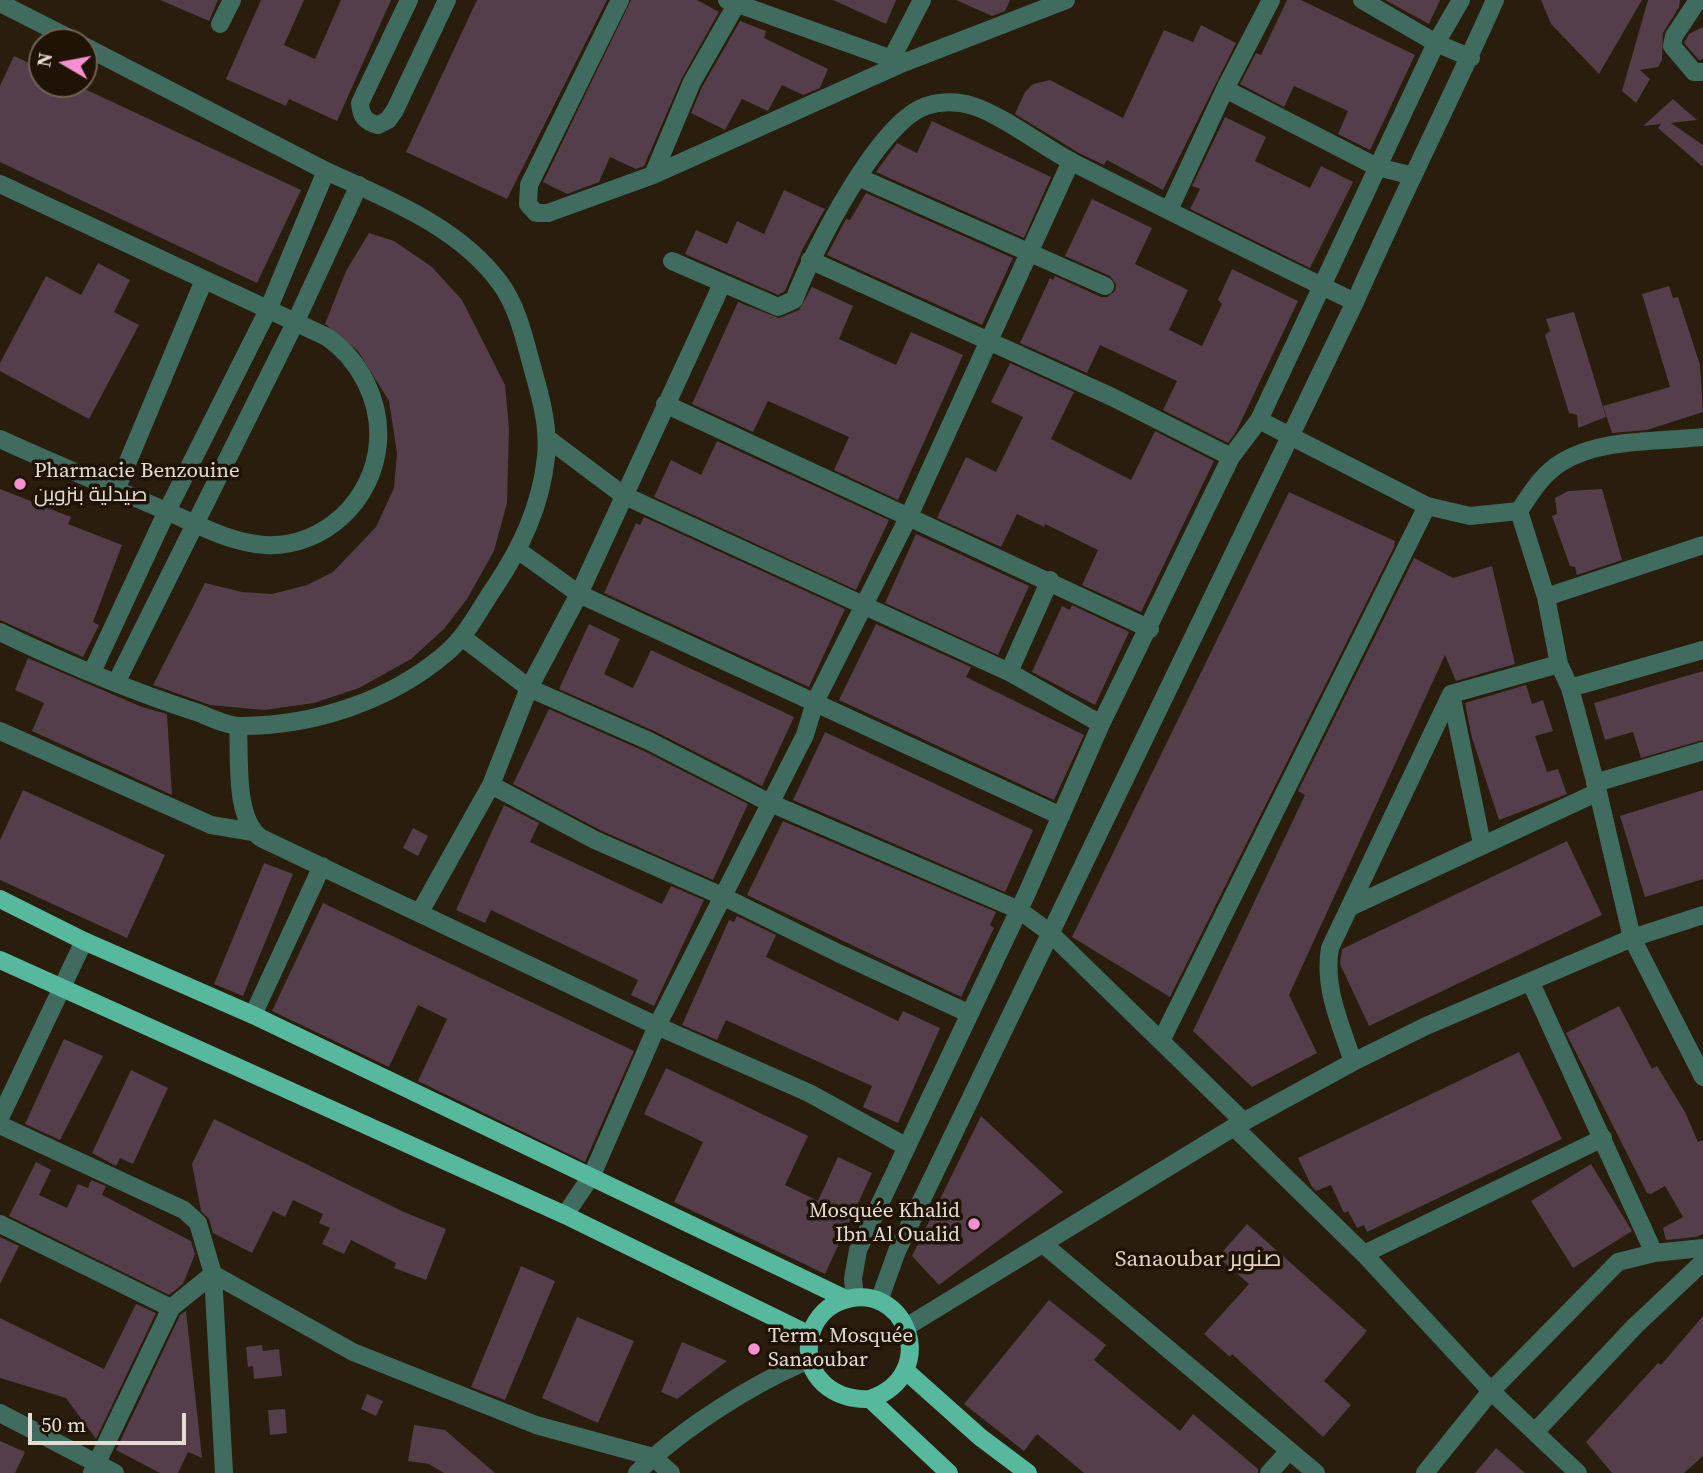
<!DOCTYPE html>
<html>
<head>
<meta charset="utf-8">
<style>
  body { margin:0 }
  #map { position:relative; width:1703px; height:1473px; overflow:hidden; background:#291d0d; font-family:"Source Serif 4",serif }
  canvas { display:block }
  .north { position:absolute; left:28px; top:28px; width:70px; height:70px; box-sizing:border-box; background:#1f1305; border:2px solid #6e6357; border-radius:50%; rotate:280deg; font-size:19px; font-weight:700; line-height:28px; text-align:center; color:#e4dcd2 }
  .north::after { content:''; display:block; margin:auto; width:24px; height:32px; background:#f790ce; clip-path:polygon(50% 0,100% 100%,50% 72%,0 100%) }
  .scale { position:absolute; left:28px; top:1413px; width:158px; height:32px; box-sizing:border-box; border:4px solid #e4dcd2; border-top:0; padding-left:9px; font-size:21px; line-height:24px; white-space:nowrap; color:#e4dcd2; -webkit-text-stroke:5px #1f1305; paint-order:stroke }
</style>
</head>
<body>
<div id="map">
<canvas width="1703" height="1473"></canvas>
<div class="north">N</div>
<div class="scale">50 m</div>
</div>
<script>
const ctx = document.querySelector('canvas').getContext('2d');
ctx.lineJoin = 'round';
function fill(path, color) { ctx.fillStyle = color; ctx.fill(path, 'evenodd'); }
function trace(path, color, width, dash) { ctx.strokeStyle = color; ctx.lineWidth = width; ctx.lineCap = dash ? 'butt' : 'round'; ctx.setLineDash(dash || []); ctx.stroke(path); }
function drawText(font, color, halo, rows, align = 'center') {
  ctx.font = font + ' "Source Serif 4",Cairo,serif'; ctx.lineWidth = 7; ctx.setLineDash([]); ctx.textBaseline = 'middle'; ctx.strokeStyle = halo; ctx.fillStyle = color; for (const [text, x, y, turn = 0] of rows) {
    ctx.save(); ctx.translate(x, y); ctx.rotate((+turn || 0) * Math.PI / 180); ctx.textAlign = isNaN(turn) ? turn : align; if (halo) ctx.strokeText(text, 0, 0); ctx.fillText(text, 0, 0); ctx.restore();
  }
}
const building = new Path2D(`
  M160,0h58l-9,21z
  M261,0h43l-20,45 31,14 26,-59h50l-54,121 -48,-22 -3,7 -60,-27z
  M477,0h130l-100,199 -101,-47z
  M631,0h66l22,12 -37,66 -38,88 -8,3 -26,-12 -11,25 -32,12 -24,-12z
  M833,0h63l-10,24z
  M956,0h54l-5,11 -13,5z
  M1287,0h14l114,55 -45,95 -32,-16 10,-23 -54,-25 -10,21 -44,-23 16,-31 5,2z
  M1385,0h55l-11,24z
  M1541,0h101l-43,74 -48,-50z
  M1648,0h32l-1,7 -16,26 -1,27 -4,7 -18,3 10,9 -14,24 -14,-12z
  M740,21l26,10 -2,7 64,31 -8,19 -17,7 -21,-10 -14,26 -26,-12 -17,31 -34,-17 11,-26z
  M1201,25l35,18 -73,147 -56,-30 -3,5 -25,-12 -64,-39 10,-22 8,-8 17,-4 73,38 41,-88 29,12z
  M1703,27v32l-4,1 -15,-17 5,-9z
  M14,56l28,13v15h32l227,106 -44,93 -257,-121v-76z
  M1673,99l24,21 -26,3 32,22v22l-45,-39 3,-4 -18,2z
  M1225,117l41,20 -11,24 55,27 11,-22 32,16 -43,86 -120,-59 10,-20 -8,-3z
  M932,121l119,56 -27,61 -148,-66 21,-29 20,10z
  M784,190l41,19 -22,39 -18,43 -7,4 -93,-41 11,-24 31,14 10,-23 27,13z
  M866,193l147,65 -31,67 -155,-70 19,-36 4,1z
  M1092,199l60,29 -17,36 53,26 -19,40 33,16 20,-42 -4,-4 14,-31 66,32 -62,131 -8,11 -65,-33 14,-29 -77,-36 -13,28 -67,-30 30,-65 3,2 2,-4 46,21h6l8,-6 1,-7 -6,-8 -45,-20z
  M369,233l25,8 38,26 30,33 43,85 4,43 -2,75 -13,48 -27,48 -23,30 -33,30 -52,29 -45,15 -50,7 -54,-5 -57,-20 52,-102 37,9 30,2 35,-9 26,-13 43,-45 18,-39 3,-35 -8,-52 -31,-50 -33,-27 21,-53z
  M98,263l32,17 -16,32 25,13 -50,94 -89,-48v-8l46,-87 35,19z
  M1669,286l4,12 5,-1 22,68 3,47 -56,18 -35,3 -9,-27 67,-19 -28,-93z
  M812,287l41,19 -14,33 57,26 15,-33 52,23 -65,145 -64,-30 15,-33 -81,-36 -15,31 -61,-28 46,-102 41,16 20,-8z
  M1574,312l32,105 -28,11 -1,-13 -8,-2 -24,-78 5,-4 -4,-12z
  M1010,363l64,29 -23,47 80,41 24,-49 59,30 -73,151 -59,-27 16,-35 -53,-26 -1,3 -27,-13 -16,33 -64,-29 29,-61 30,15 27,-55 -32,-15z
  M717,441l172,79 -33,70 -202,-93 17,-37 30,15z
  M0,489l71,28 -3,7 54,21 -29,77 6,3 -16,32 -83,-37z
  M1602,489l20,71 -45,15 -2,-8 -5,-1 -18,-50 5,-2 -2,-16 13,-7z
  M1289,492l106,49 -1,6 -224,450 -98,-60z
  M644,517l201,92 -36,78 -205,-94 32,-70 4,2z
  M916,534l113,52 -31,69 -113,-52z
  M1414,558l39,20 39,-12 23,98 -59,17 -11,-26 -156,340 28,58 -65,34 -59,-56 112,-236 -7,-4z
  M1072,605l57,27 -34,73 -63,-33 30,-66 8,4z
  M589,624l31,15 -16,35 29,14 18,-38 143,67 -32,69 -108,-55 -95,-42z
  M876,624l95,43 -5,10 118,58 -30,65 -215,-100z
  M28,658l114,49 25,7 5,81 -140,-64 12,-28 -29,-13z
  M1703,671v69l-62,18 -8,-26 -28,8 -11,-37z
  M1526,685l6,19 11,-4 10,31 -18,5 12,36 11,-3 9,25 -68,26 -27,-82 -7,-35z
  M549,709l95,42 104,53 -35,76 -113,-50 -87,-46z
  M825,732l208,98 -28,62 -212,-92z
  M23,790l142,65 -38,83 -127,-58v-40z
  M1703,790v89l-58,18 -25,-81z
  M504,805l35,18 -9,19 132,62 9,-18 33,14 -50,106 -23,-11 7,-15 -147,-70 -6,13 -29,-13z
  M783,821l213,91 -6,13 4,3 -33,69 -214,-102z
  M413,828l15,8 -10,20 -15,-8z
  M1567,841l35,74 -233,111 -29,-62 2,-15z
  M264,863l29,11 -50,122 -29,-12z
  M323,903l311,148 -49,111 -167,-81 29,-62 -29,-14 -29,62 -117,-56z
  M737,916l39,19 -10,22 132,64 5,-10 37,17 -42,95 -35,-16 9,-21 -146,-66 -9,20 -35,-15 47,-105 5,2z
  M1619,1006l33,63 5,-3 28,46 13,30 5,-2v94l-7,3 -30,3 -3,-12 20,-11 -18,-31 -14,8 -4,-1 -81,-160z
  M64,1039l39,17 -43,84 -35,-16z
  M1519,1052l43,87 -195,93 -3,-7 -7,3 -9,-17 -4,2 -13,-28 -15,6 -4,-4 -14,-29z
  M666,1068l142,68 -23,49 33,16 20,-44 34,16 -47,101 -151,-72 29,-60 -59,-28z
  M131,1070l37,18 -35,76 -13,-6 -4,8 -24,-13z
  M981,1116l82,76 -124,93 -27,-29z
  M214,1119l190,93 42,17 -20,51 -32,-12 2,-5 -45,-23 -7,14 -22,-10 8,-16 -11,-5 4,-9 -30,-14 -8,17 -12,-6 -21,42 -39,-20 -4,-14 -8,-8 -9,-47z
  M36,1162l15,8 -12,25 28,13 11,-24 10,4 3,-8 15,6 -4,9 89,46 4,13 -12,30 -14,11 -160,-79z
  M1591,1164l41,67 -59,37 -42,-67z
  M1247,1224l120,107 -43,50 27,24 -28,32 -91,-83 -2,3 -26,-23 45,-50 -31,-27z
  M0,1237l19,9 -19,38z
  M521,1266l34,15 -50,119 -34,-13z
  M1049,1300l57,45 -12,15 86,71 13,-17 65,55v4h-174l-47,-39 -13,17 -60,-47z
  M136,1304l20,9 -60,126 -30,-41 -66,-20v-60l104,51z
  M186,1311l16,147 -14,-6 -10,21h-18l-44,-23 64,-135z
  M1703,1316v140l-19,17h-72l-26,-31 72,-79 3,2z
  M577,1317l57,24 -36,82 -56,-25z
  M682,1342l45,19 -50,38 -16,-7z
  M262,1345l1,6 16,-2 3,27 -28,3 -1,-13 -5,1 -2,-20z
  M367,1394l16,7 -7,15 -15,-7z
  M285,1409l2,24 -17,2 -2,-25z
  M414,1425l31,5 50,43h-51l-15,-9 -21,-3z
  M0,1441l25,11 -10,21h-15z
  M1496,1448l29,25h-50z`);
const minor = new Path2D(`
  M409,0l-49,103c1,13 5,19 18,22l10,-5 7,-10 52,-110
  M620,0l-91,185 -1,19 8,9h12l105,-38 250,-112 163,-63
  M727,0l176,63
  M1362,0l74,43 35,15
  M1698,0l-24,36 -2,10 22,26h9
  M0,3l77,39
  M220,24l12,-24
  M892,58l30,-58
  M1225,89l152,78 33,8
  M653,175l39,-93 44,-77
  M858,177l247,109
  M0,184l327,153c33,23 54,64 51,105 -4,58 -54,106 -113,103 -35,-2 -68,-21 -99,-34 -56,-24 -111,-47 -166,-72
  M1169,210l56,-121 46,-89
  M810,260l302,137 119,60
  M672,261l106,46 16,-7c18,-47 84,-178 132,-194 16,-5 31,-5 47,0 29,9 72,42 101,57 93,47 187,94 281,139
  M665,404l485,225
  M1259,420l168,86 43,10 49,-5c12,-18 24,-38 43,-49 39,-24 97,-20 141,-25
  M547,438l76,57 386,177 92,52
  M116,490l88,-210
  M1519,511l27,86 13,67 11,24 28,104 34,146 71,139
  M519,551l60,43 482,222
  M1546,597l157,-52
  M0,632c64,31 131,59 199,81 12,5 29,13 42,13 72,0 149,-25 204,-72 21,-17 34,-44 49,-66 27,-40 47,-82 52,-131 3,-30 -5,-59 -13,-87 -8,-29 -15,-63 -33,-87 -42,-57 -113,-84 -174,-112l-242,-125
  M462,637l67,51 120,53 119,61 251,108 30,22 195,190
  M92,672l75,-161 101,-201 58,-139
  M1009,672l41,-92
  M117,681l178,-358 64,-138
  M1570,688l133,-38
  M1451,694l31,150
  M238,727c2,31 -4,92 23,111l396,188 152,67 98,54
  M0,731l211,94 42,7
  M1595,783l108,-32
  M491,785l104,55 127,56 116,57 130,60
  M1350,907l248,-115
  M420,912l71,-127 38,-97 50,-94 143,-310
  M1531,983l123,270
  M253,1015l69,-149
  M1162,1039l265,-533
  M1353,1062c-12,-37 -30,-74 -23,-114l121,-254 108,-30
  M0,1118l84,-177
  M0,1125l184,85 14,13 15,51 11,199
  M1234,1127l130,127 127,137 87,82
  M565,1215l27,-40 65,-149 148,-291 10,-33 94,-186 162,-355
  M0,1224l171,84
  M1043,1244l273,229
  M1364,1254l239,-116
  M855,1297l-2,-18 5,-29 169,-357 74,-169 130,-267 28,-37 177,-377 25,-43
  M879,1301l18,-50 458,-949c45,-102 95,-201 140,-302
  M906,1327l328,-200 119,-65 73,-36 206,-88 71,-23
  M0,1413l115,60
  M1535,1432l100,-106 68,-64
  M92,1473l79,-165 42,-34 140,78 183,73 117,32 18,16
  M637,1473c41,-42 118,-91 173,-113
  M1269,1473l20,-22
  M1425,1473l66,-82 127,-129 36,-9 49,-5`);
const major = new Path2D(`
  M0,899l84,42 169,74 593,284
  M0,960l565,255 245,120
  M906,1371l74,66 48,36
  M870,1399c73,-25 35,-124 -31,-97 -15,6 -26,20 -29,36 -8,39 25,63 60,61l79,74`);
const markers = [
  [20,484,7,"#f790ce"],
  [974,1224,7,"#f790ce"],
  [754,1349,7,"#f790ce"]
];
const poiNames = [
  ["Pharmacie Benzouine",34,472],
  ["صيدلية بنزوين",34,496],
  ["Mosquée Khalid",960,1212,"right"],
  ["Ibn Al Oualid",960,1236,"right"],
  ["Term. Mosquée",768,1337],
  ["Sanaoubar",768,1361]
];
const neighbourhoodNames = [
  ["Sanaoubar صنوبر",1198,1260]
];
fill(building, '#533e49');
trace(minor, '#3f6c5e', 18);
trace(major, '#56b99e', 18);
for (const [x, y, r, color] of markers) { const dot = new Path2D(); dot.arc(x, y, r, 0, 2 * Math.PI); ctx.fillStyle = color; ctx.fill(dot); trace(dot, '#1f1305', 2.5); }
drawText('21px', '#e4dcd2', '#1f1305', poiNames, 'left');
drawText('23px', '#e2d1be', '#1f1305', neighbourhoodNames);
</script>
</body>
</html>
